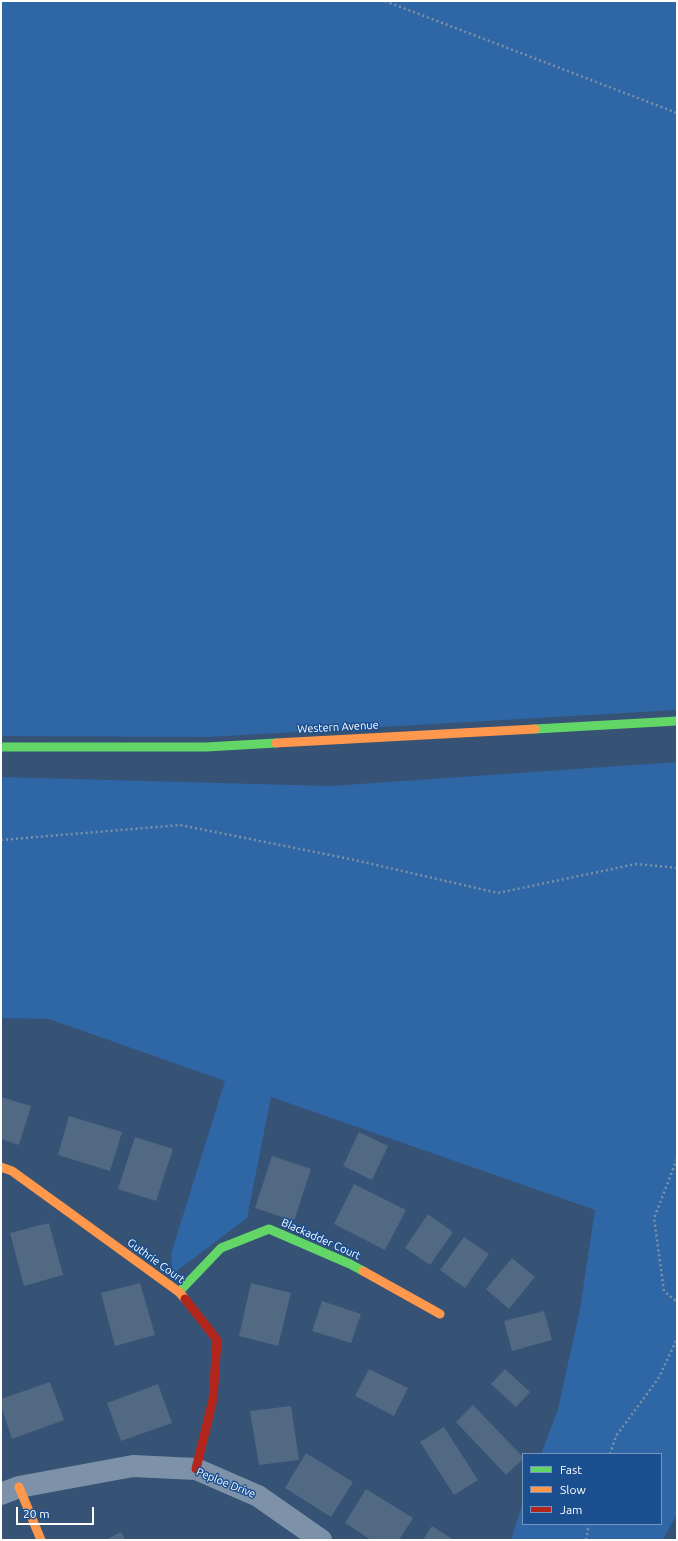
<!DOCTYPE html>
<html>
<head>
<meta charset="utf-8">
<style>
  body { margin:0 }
  #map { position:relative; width:678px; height:1541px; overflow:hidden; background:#365274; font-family:Ubuntu,sans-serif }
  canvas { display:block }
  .frame { position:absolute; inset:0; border:2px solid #fff; pointer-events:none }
  .legend { position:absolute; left:522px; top:1453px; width:140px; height:72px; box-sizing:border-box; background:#1b4f8f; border:1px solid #7695bc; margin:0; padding:5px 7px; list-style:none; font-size:12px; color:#fff }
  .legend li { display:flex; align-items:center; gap:8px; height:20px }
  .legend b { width:20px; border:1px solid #7695bc }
  .scale { position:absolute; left:16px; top:1507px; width:78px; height:18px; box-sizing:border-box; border:2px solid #fff; border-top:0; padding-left:5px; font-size:12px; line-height:14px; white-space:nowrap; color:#fff; -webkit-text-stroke:3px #1b4f8f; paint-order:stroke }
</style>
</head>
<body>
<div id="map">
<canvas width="678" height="1541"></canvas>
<div class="frame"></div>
<ul class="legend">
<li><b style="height:5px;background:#63d668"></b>Fast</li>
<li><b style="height:5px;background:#ff974d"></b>Slow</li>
<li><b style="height:5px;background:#b3261e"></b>Jam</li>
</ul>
<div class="scale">20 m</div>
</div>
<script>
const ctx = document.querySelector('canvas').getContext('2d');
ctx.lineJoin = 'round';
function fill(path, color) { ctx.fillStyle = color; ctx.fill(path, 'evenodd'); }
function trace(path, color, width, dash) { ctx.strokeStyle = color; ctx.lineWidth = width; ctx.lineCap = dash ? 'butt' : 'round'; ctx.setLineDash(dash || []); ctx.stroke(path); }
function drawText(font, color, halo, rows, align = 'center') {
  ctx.font = font + ' Ubuntu,sans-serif'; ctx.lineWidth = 3; ctx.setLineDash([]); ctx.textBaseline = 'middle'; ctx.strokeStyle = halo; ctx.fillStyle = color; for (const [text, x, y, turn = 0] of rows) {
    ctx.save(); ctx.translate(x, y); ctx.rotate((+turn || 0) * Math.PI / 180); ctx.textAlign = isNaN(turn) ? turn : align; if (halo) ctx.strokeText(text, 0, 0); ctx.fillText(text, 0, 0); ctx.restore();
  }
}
const green = new Path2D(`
  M1,1h676v709l-468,27 -208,-1z
  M677,762v752l-14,26h-152l12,-38v22h138v-70h-120l17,-45 22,-100 15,-99 -324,-113 -24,121 -74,56 -2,-20 54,-173 -176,-62 -48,-1v-241l329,9z`);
const building = new Path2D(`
  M1,1097l30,9 -12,39 -18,-6z
  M69,1116l53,16 -12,39 -52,-16z
  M359,1132l29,14 -16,34 -29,-14z
  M135,1137l38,12 -17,52 -38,-12z
  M272,1156l39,13 -17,52 -39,-13z
  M354,1184l52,26 -21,40 -51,-26z
  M428,1214l25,18 -23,33 -25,-17z
  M49,1223l14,52 -39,11 -14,-53z
  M464,1237l25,17 -24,34 -25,-18z
  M512,1258l23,19 -26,32 -23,-20z
  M140,1283l15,52 -40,11 -14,-53z
  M251,1283l40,10 -13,53 -39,-10z
  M322,1301l39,13 -10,29 -39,-12z
  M544,1311l8,29 -40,11 -8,-30z
  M369,1369l39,19 -14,28 -39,-20z
  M505,1369l25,23 -14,15 -25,-23z
  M50,1382l14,38 -52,19 -11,-33v-7z
  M158,1384l14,39 -51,18 -14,-38z
  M473,1405l50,52v2l-17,16 -50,-53z
  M291,1406l8,54 -40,5 -9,-54z
  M444,1427l34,53 -24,15 -34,-53z
  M306,1453l47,29 -22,35 -46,-29z
  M366,1489l47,29 -14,22h-28l-26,-17z
  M432,1526l22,14h-31z
  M121,1532l4,8h-19z`);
const path = new Path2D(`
  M385,1l292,112
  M1,840l179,-15 170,34 148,34 138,-29 41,4
  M677,1159l-23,59 10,73 13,11
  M610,1454l6,-18 42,-57 19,-40
  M586,1540l3,-16`);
const street = new Path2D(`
  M1,1494l18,-7 114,-21 63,3 62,27 63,44`);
const fast = new Path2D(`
  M535,729l142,-8
  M1,747h205l70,-4
  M179,1292l42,-44 48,-19 81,35 13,7`);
const slow = new Path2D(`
  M276,743l259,-14
  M1,1167l11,4 167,121 6,7
  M363,1271l77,43
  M19,1487l22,53`);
const jam = new Path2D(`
  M185,1299l32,41 -4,59 -17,70`);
const streetNames = [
  ["Western Avenue",338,727,-3],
  ["Blackadder Court",321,1239,24],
  ["Guthrie Court",156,1261,36],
  ["Peploe Drive",226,1483,22]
];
fill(green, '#2f66a5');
fill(building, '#526984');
trace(path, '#7d92a8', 2.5, [2, 3]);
trace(street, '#7d92a8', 22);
trace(fast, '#63d668', 9);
trace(slow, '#ff974d', 9);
trace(jam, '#b3261e', 9);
drawText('11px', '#fff', '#1b4f8f', streetNames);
</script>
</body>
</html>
